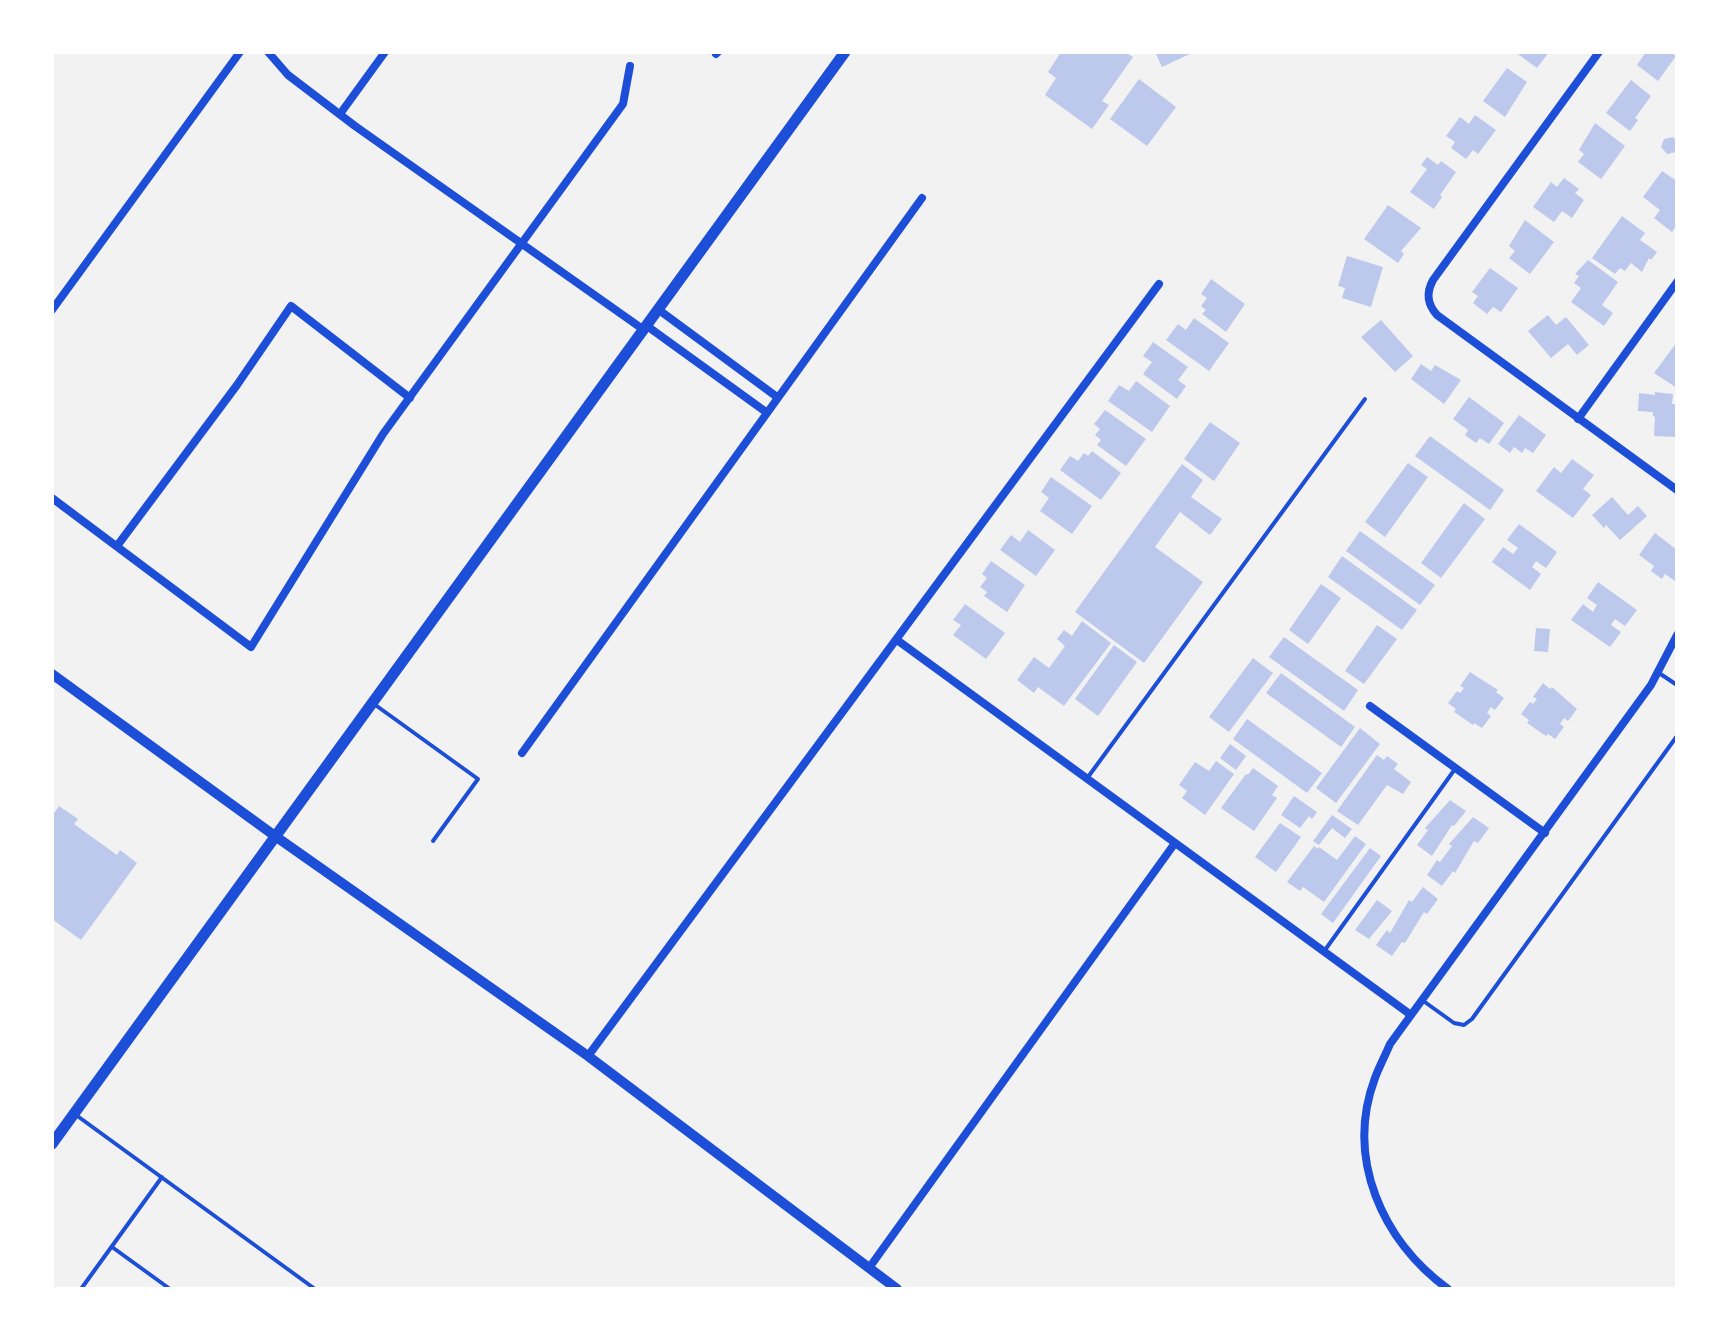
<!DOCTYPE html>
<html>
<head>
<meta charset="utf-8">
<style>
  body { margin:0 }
  #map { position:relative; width:1729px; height:1341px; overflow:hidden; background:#f2f2f2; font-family:Overpass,sans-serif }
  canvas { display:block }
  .frame { position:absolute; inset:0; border:54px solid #fff; pointer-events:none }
</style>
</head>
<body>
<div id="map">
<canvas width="1729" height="1341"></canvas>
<div class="frame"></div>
</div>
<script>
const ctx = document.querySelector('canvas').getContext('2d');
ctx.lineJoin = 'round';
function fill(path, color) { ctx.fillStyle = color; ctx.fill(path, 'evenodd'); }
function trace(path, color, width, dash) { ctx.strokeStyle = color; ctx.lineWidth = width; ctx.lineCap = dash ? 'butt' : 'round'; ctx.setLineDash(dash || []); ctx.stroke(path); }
const building = new Path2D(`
  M1061,52h68l-1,2 5,3 -31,44 7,4 -17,24 -47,-34 11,-17 -8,-6z
  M1155,52h39l-32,15z
  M1515,52h34l-12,16z
  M1646,52h25l5,4 -18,25 -21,-16z
  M1507,68l20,14 -22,35 -22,-16z
  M1139,79l37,28 -29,39 -37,-27z
  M1631,80l20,16 -16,22 3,2 -8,11 -24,-18z
  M1475,115l21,15 -18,24 -5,-4 -7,9 -15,-11 4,-6 -9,-6 14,-19 9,7z
  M1595,123l30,23 -24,33 -23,-17 6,-8 -5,-4z
  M1673,137l4,4 -1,11 -9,2 -6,-7 3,-8z
  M1427,157l11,8 3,-4 15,11 -16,23 2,2 -8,12 -24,-17 17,-23 -6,-4z
  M1662,171l15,10v44l-5,7 -18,-14 6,-8 -17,-13z
  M1564,178l15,11 -4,4 9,7 -12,18 -10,-7 -8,11 -21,-15 18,-25 6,5z
  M1388,205l33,23 -20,23 3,3 -6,9 -34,-24z
  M1622,216l23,17 -5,7 17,12 -6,8 -2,-2 -7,14 -11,-9 -6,8 -5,-3 -5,6 -23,-16z
  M1525,220l29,22 -24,32 -21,-16 6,-7 -6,-5z
  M1347,256l36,11 -12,40 -29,-9 3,-10 -7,-2z
  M1588,260l30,22 -16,23 11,8 -9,13 -33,-24 10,-14 -7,-5 5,-7 -4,-2z
  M1490,268l28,20 -17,24 -8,-5 -6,7 -14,-11 5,-7 -6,-4z
  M1211,279l34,25 -19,28 -24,-18 4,-4 -5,-4 6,-8 -6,-4z
  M1548,315l8,10 10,-8 23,28 -12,10 -9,-11 -17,14 -23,-27z
  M1194,318l35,25 -20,28 -43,-31 12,-16 8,6z
  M1381,320l32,36 -18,16 -34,-35z
  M1153,342l35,25 -10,13 8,6 -9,13 -34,-25 9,-12 -9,-6z
  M1677,342v46l-23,-15z
  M1421,364l10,7 4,-6 26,15 -17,24 -33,-25z
  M1136,381l34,25 -18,26 -44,-31 11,-16 10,6z
  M1655,392l18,2 -1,10h5l-1,33 -22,-1 1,-19 -2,-1v-4l-15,-1 1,-18 16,2z
  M1469,397l35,26 -15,21 -9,-6 -4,5 -11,-8 3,-5 -15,-11z
  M1105,410l41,29 -20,27 -29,-21 4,-5 -6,-5 5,-6 -6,-5z
  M1519,415l27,20 -13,18 -8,-5 -3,5 -8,-6 -4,6 -12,-9z
  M1210,422l30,21 -26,38 -30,-22z
  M1430,436l74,54 -14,20 -75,-54z
  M1092,451l29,22 -20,27 -41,-30 10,-14 8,5 6,-8 4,3z
  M1572,459l22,16 -11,14 8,6 -18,23 -37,-27 18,-24 7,6z
  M1408,463l20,14 -43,60 -20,-15z
  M1182,464l21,16 -12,17 31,22 -12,16 -30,-23 -25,35 48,35 -59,81 -69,-51z
  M1051,477l41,29 -20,28 -32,-23 9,-13 -8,-6z
  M1612,497l16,18 10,-9 9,10 -27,24 -14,-15 -2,3 -12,-13z
  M1464,503l21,16 -44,59 -20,-15z
  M1519,524l38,28 -11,16 -10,-7 -4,6 9,7 -11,16 -38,-28 11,-15 10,7 5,-6 -11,-8z
  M1028,530l27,20 -19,26 -36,-26 11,-15 9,7z
  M1360,531l75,54 -15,20 -74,-54z
  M1655,533l22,17 -2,31 -10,-7 -3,5 -11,-8 3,-5 -15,-11z
  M1342,556l75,54 -15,20 -74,-53z
  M991,561l34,24 -18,27 -23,-16 3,-4 -7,-5 7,-9 -5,-4z
  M1598,582l39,28 -12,16 -10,-7 -4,6 10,7 -11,15 -39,-27 12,-16 10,8 4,-7 -10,-7z
  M1321,584l20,14 -33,46 -19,-14z
  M965,604l40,29 -19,26 -33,-24 8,-10 -8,-5z
  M1082,621l29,22 -47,63 -26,-19 -4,6 -17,-13 17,-23 15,11 16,-22 -8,-7 7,-9 8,6z
  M1377,625l20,14 -33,45 -19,-13z
  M1536,628l14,1 -2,23 -14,-1z
  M1284,637l74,53 -14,21 -75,-54z
  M1114,645l23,17 -39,54 -23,-17z
  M1253,658l20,15 -44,59 -20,-15z
  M1470,672l28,18 -2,2 8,6 -9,12 -4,-3 -4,6 4,3 -9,12 -8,-5 -1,2 -19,-13 2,-3 -8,-6 9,-12 3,2 4,-5 -4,-2z
  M1281,673l74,54 -14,20 -75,-54z
  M1543,683l7,6 2,-2 25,22 -9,12 -4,-3 -4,6 4,3 -9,12 -7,-5 -2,2 -19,-13 2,-3 -8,-6 9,-12 3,2 4,-5 -4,-2z
  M1247,719l75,54 -15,20 -74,-54z
  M1360,728l20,16 -44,59 -20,-15z
  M1230,744l16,12 -10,14 -16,-12z
  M1377,755l7,5 3,-4 11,8 -4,5 17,13 -8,12 -16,-9 -29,40 -21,-14z
  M1216,761l18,13 -29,41 -23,-17 5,-7 -8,-6 16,-23 14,9z
  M1253,768l25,18 -6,9 5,3 -23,33 -33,-23 25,-34 2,1z
  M1294,796l23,16 -5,7 -3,-3 -9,12 -19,-13z
  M1450,800l16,11 -12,15 -2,-1 -20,31 -15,-11 11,-15 -3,-2z
  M59,806l19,13 -4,5 43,31 3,-5 17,13 -56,77 -29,-21v-103z
  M1332,815l20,14 -7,9 -13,-10 -13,17 -6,-4z
  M1473,817l16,11 -11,15 -4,-2 -19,32 -2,-2 -11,15 -15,-11 10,-15 3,2 12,-16 -3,-2z
  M1280,823l21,14 -25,35 -21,-15z
  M1355,836l11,8 -42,58 -21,-15 -3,4 -13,-9 27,-36 4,3 1,-2 18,13z
  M1370,848l11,8 -48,67 -12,-9z
  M1423,887l15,12 -11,15 -3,-2 -19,31 -3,-1 -10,14 -16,-11 11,-15 3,3 19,-33 3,2z
  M1377,900l15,11 -23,28 -14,-9z`);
const service = new Path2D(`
  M1659,673l18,12
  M374,704l104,75 -45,62
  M1088,777l277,-378
  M1325,950l130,-181
  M1422,1000l32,23 10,2 8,-6 205,-283
  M76,1115l239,174
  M112,1247l58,42
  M81,1289l81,-112`);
const minor = new Path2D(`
  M268,52l20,23 67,51 289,204
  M1599,52l-166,228c-7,13 -6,24 4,35l240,175
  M716,54l2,-2
  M340,114l45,-62
  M52,310l188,-258
  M659,310l118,87
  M647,326l119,86
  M1578,419l99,-137
  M52,498l199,149 132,-213 240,-330 7,-38
  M117,546l120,-161 54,-79 119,92
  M897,640l514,375
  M1370,706l175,127
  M522,753l400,-555
  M588,1056l571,-772
  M869,1268l306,-425
  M1448,1289c-66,-48 -103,-131 -73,-211 4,-11 10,-22 15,-34l261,-359 26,-50`);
const tertiary = new Path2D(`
  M52,674l223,162 313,220 309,233`);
const secondary = new Path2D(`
  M52,1144l793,-1092`);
fill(building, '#bdc9ec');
trace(service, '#1d4ed8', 4);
trace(minor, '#1d4ed8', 8);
trace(tertiary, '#1d4ed8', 10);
trace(secondary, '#1d4ed8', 11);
</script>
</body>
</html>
